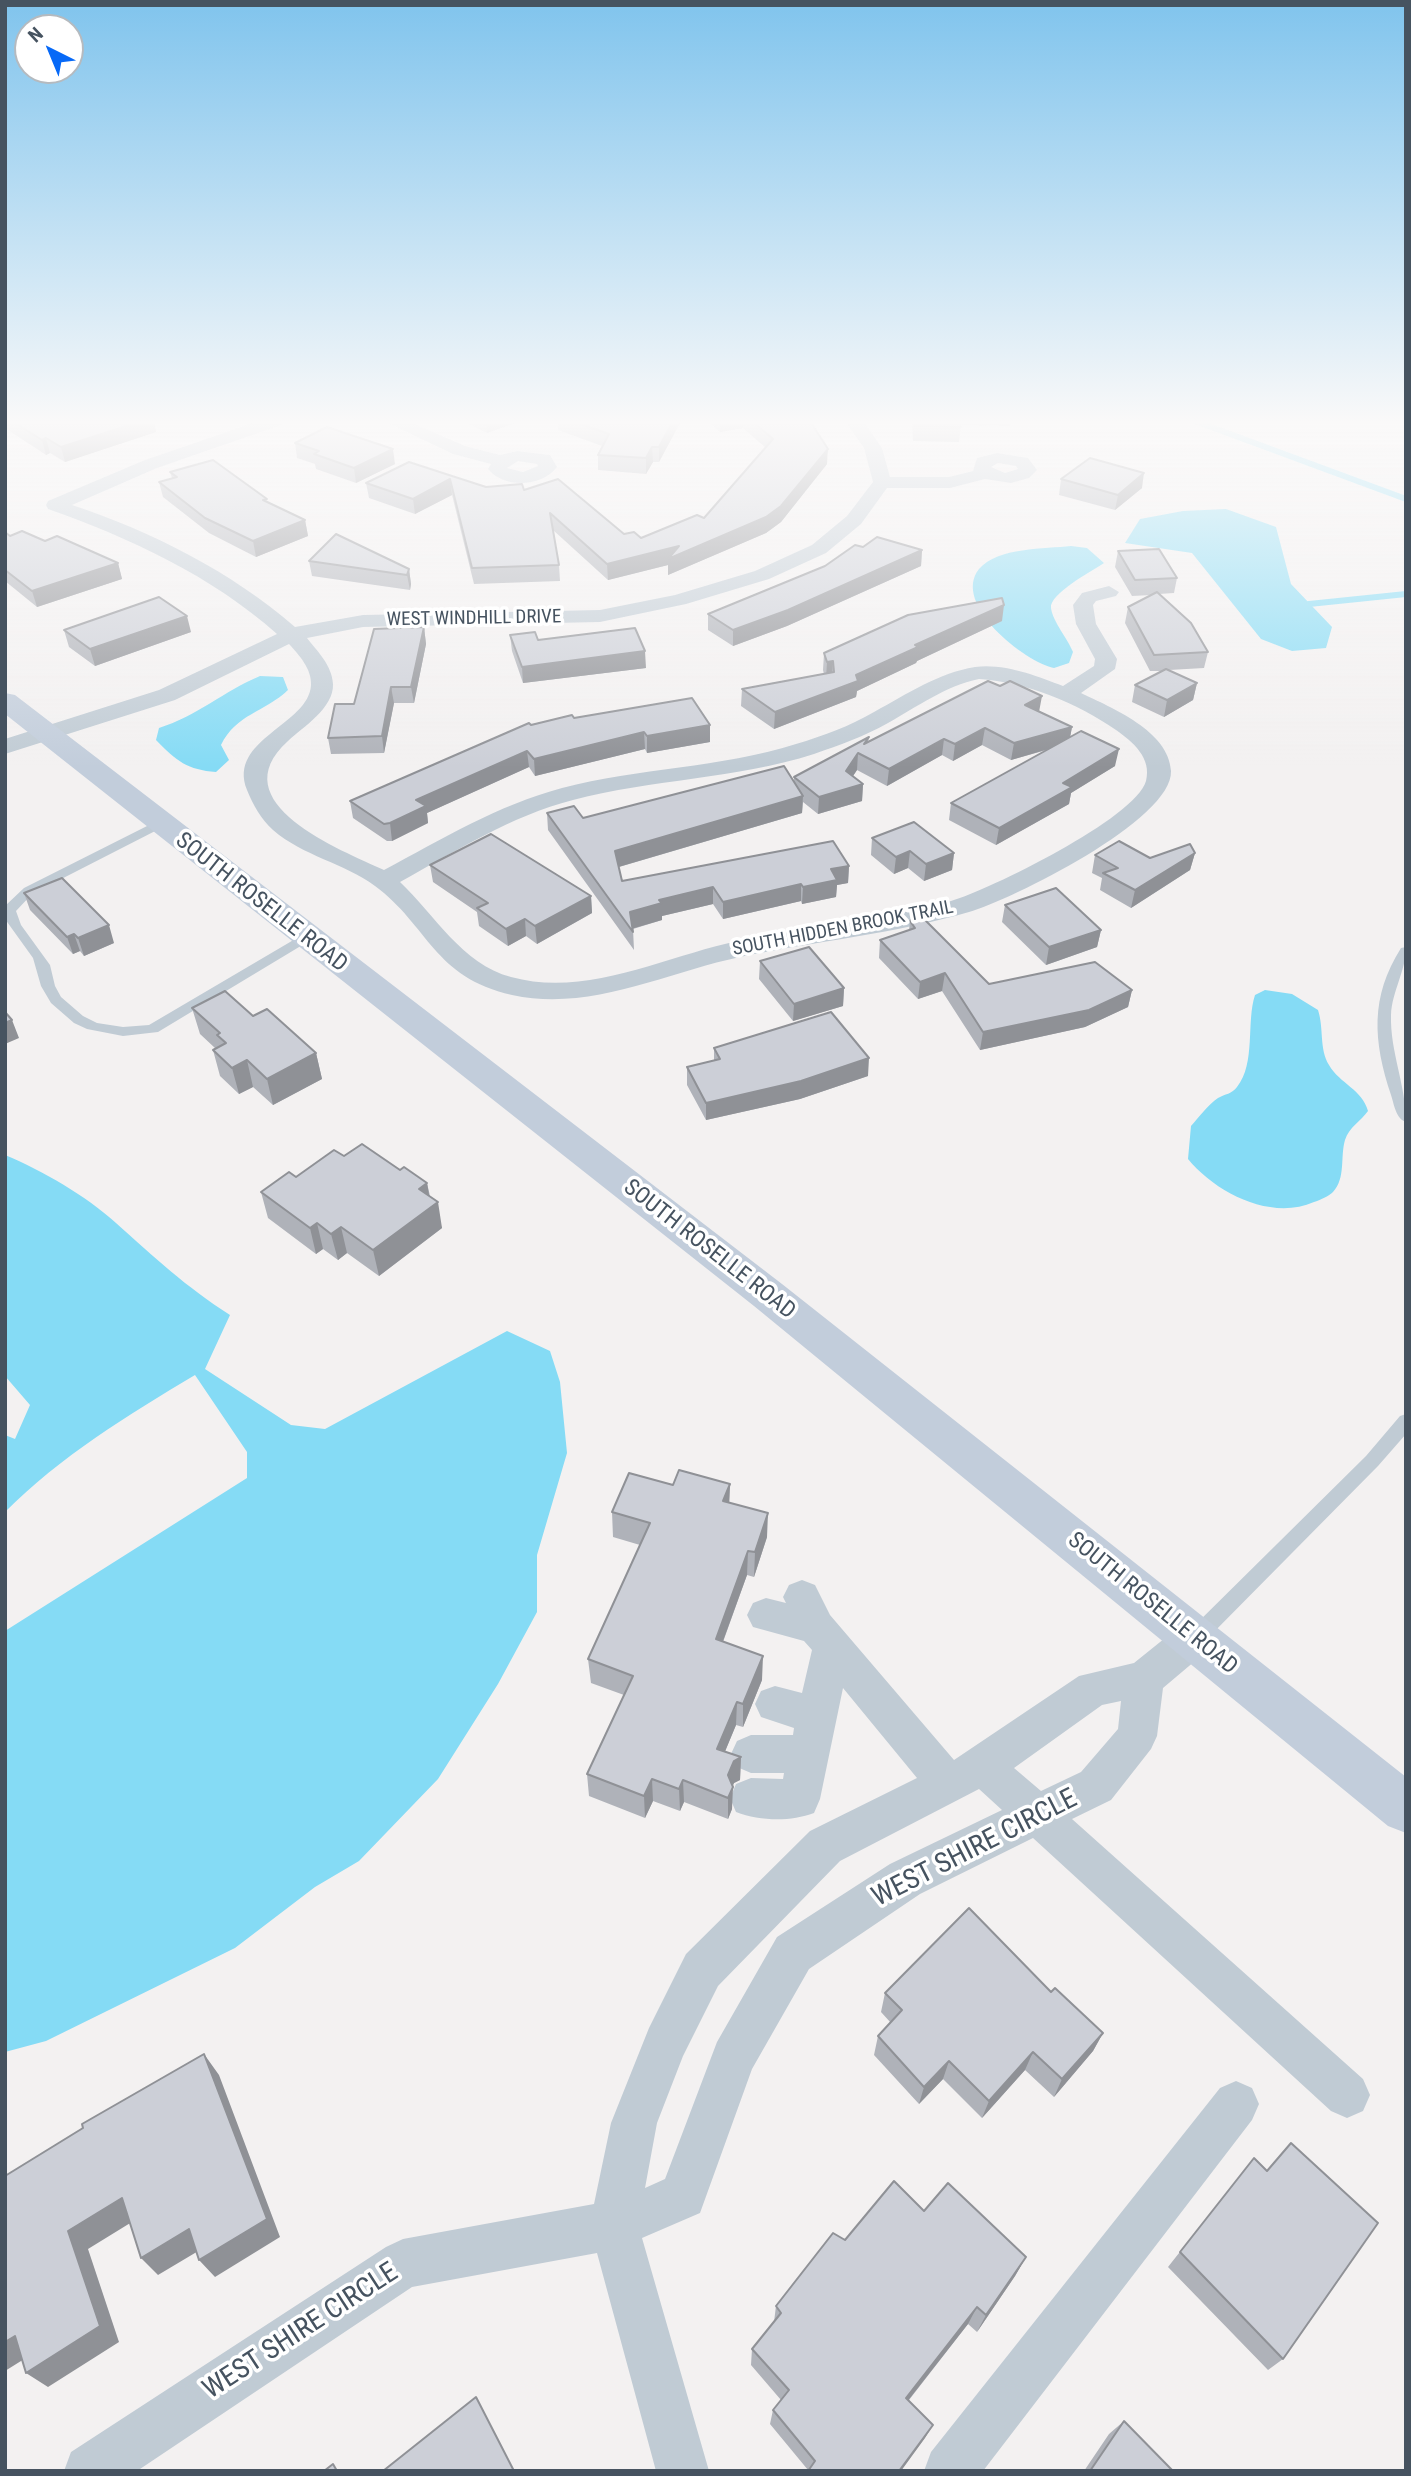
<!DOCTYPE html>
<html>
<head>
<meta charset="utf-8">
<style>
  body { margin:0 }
  #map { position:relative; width:1411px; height:2476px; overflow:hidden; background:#f3f1f1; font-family:"Roboto Condensed",sans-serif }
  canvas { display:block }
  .frame { position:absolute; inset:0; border:7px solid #465360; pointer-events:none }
  .north { position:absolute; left:14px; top:14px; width:70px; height:70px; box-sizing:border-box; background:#fff; border:2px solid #b5babf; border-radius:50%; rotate:317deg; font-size:19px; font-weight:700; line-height:28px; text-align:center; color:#465360 }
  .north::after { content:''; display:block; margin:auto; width:24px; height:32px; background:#0769f7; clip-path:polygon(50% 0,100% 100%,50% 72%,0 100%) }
</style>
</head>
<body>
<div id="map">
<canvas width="1411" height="2476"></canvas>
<div class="frame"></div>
<div class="north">N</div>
</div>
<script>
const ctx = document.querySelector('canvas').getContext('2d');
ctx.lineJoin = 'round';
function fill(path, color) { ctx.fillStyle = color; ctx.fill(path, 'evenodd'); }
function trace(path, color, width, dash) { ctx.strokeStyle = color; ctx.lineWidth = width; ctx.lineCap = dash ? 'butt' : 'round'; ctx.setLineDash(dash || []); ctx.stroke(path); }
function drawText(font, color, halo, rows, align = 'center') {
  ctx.font = font + ' "Roboto Condensed",sans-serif'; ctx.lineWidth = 7; ctx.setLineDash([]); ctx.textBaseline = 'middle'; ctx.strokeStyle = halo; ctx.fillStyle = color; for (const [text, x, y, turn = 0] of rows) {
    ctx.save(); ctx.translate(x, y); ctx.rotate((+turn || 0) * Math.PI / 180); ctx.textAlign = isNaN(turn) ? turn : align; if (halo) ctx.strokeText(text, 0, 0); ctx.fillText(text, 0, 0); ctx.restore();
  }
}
const water = new Path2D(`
  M1226,509l50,18 15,57 41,43 -6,21 -34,3 -31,-12 -69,-86 -67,-10 15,-24 43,-8z
  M1071,546l16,2 17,15c-12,8 -55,31 -53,45 2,14 17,31 22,44l-4,11 -15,5c-29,-6 -103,-64 -75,-99 19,-22 66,-20 92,-23z
  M260,676l23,1 5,13c-23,22 -52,24 -67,55l8,15 -13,12c-28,-2 -40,-11 -60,-32l3,-12c38,-12 65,-37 101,-52z
  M1265,990l27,4 26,16c6,18 1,39 11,55 11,19 33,24 39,46 -7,10 -19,16 -23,29 -5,17 1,38 -12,52 -4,4 -13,8 -19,10 -43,19 -98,-9 -126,-43l3,-33c8,-9 17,-21 27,-28 7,-4 14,-4 19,-11 19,-24 9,-65 18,-92z
  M5,1155c38,16 80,40 111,68 39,35 69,63 114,92l-25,54 86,56 34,4 182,-98 43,20 10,31 7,71 -30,102v57l-39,72 -60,95 -79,82 -44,26 -80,61 -189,93 -41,11v-421l242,-153v-26l-52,-77c-67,40 -134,81 -190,137v-77l10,4 15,-34 -25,-29z`);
const stream = new Path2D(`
  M1195,421l211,78
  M1309,604l97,-10`);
const lane = new Path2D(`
  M159,820l4,1v6l-131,67 -16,17 5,14 29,40 5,21 6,11 22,19 14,7 26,4 26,-2 153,-90 5,-1 7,4 -156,94 -35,4 -36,-7 -13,-6 -23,-20 -10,-17 -8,-28 -28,-39v-13l19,-18z
  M1406,947c0,24 -14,44 -15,68 -1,37 15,70 15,107 -10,-3 -12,-18 -15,-27 -18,-54 -21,-98 10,-147z
  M1406,1414v20l-28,32 -175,177 -7,3 -7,-3 -3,-6 3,-6 177,-175 34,-40z`);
const street = new Path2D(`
  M259,421h25l-3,4 -124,43 -85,37c79,26 160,67 223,122l68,-12 237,-5 75,-15 80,-24 57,-26 35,-29 26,-34 -9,-34 -19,-27h18l19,27 8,29h59l24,-6 4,-13 20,-5 31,5 9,12 -8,8 -18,5 -26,-4 -35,9h-63l-26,36 -35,29 -57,26 -83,25 -86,18 -237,5 -56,11c10,13 25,27 26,46 1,24 -30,43 -45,57 -69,62 53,109 96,129 58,-31 114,-65 178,-82 77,-20 158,-20 234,-44 27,-8 54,-18 78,-32 33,-18 64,-39 101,-45 29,-4 62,9 88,19l31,-20 1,-7 -19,-35 -3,-19 9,-12 27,-7 10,6 -3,4 -20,5 -3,4 3,19 21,35 -2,10 -34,24c31,15 88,38 90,78 2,49 -160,129 -202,141 -75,22 -153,29 -229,45 -76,16 -149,55 -228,38 -79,-18 -83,-69 -137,-109 -31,-23 -72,-30 -102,-56 -12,-11 -20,-25 -26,-40 -20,-51 62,-65 64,-105 1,-16 -12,-30 -22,-41l-114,56 -170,54v-15l154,-49 118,-56c-65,-58 -147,-96 -229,-125l-2,-4 2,-4 97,-41zM998,463l18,3 2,3 -13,4 -14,-6zM979,679c47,3 98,24 137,51 17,12 36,28 30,51 -10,37 -157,109 -195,120 -70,20 -142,25 -213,40 -73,15 -151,57 -227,36 -49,-13 -77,-63 -111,-95 56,-31 111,-66 173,-82 80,-21 163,-21 241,-46 26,-9 51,-18 74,-31 29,-16 57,-37 91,-44z
  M384,421h23l58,25 35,9 17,-4 33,4 7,12c-15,20 -53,22 -69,2l3,-5 -38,-10zM518,461l19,3 1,2 -15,6 -16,-4z
  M802,1580l13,5 15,30 124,145 125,-84 55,-13 46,-37 14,-5 14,5 5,12 -5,12 -45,38 -6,48 -6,13 -40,51 -39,19 291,260 7,16 -7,16 -16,7 -16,-7 -298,-273 -113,56 -111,75 -57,100 -52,144 -58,25 67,233h-53l-59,-218 -185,34 -275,184h-73l7,-19 315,-205 17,-8 191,-35 17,-81 38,-95 37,-74 124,-123 107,-53 -74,-90 -23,111 -6,14c-24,9 -54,8 -78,-1l-6,-14 6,-14 15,-6 32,1 1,-6h-33l-14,-6 -6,-13 6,-13 14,-6h42l1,-7 -33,-11 -6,-13 6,-13 14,-5 27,7 10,-43 -8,-9 -51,-14 -6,-12 6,-12 13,-5 20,5 -3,-6 6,-12zM1121,1701l-3,28 -37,43 -40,19 -27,-23 88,-63zM979,1789l23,21 -112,54 -113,73 -60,105 -52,137 -20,9 12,-65 26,-67 35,-70 122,-125z
  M1236,2081l16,7 7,16 -7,16 -269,351h-59l7,-19 289,-364z`);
const secondary = new Path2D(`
  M5,693l10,2 767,589 624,493v56l-18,-7 -634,-520 -749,-592z`);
const wall = new Path2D(`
  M5,421h149l2,11 -91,30 -15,-9 -4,2 -41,-27z
  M463,421h57l-33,12z
  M558,421h123l-22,41h-6l-7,12 -48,-4v-15l4,-9 -44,-16z
  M708,421h92l27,43 -46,58 -15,11 -98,42v-10l-60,15 -55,-50 6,35 1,16 -86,3 -22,-89 -37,19 -46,-16 -3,-15 43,-21 77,25 38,3 100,44 17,4 63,-20 62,-70 -23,-20 -23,4z
  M912,421h99l-1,5 -49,-1 -2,17 -46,-1z
  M295,443l100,21 -39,19 -40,-14 -1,-5 -18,-6z
  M170,472l98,31 37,17 3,16 -52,21 -47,-24 -46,-36 -4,-15 13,-4z
  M1061,479l81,9 -27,22 -56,-15z
  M5,532l5,4 35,5 73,22 4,16 -85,28 -32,-26z
  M863,547l59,3 -1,16 -134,60 -54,20 -25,-16v-16l117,-48z
  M1118,551l59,27 -3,15 -15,1 49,58 -4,16 -35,2 28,13 -4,17 -29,17 -32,-15 3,-17 28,-14h-13l-25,-48 3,-16 24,-12 -20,1 -17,-29z
  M309,561l100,8 2,15 -1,6 -98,-14z
  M1002,621l-85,40 -1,2 -59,28 -1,6 -82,32 -33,-23 1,-17 82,-15 -1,-4 1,-17z
  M424,627l2,17 -12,59h-20l-10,50 -53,1 -3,-16 26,-34z
  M64,630l127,2 -96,34 -26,-19z
  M510,635l28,5 108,28 -123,15 -11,-32z
  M1039,711l33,16 -2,10 45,29 -44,27 -2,11 -73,41 -47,-25 2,-17 99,-54 -39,11 -29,-15 -29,16 -11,-6 -55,31 -30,-16 -4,6 10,8 -1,17 -44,13 -15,-12 -1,11 -183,54 3,14 227,-15 -1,17 -11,2 -1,12 -34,7 -1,-3 -78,18 -10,-15 -51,12v4l-29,9 1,21 -86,-120 -1,-17 36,5 211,-37v-4l75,-40 -1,5z
  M574,718l136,7v17l-63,11 -2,-4 -110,27 -6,-9 -102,46 1,10 -36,18h-5l-34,-23 -3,-17 181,-76z
  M872,838l82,15 -2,17 -28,11 -16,-13 -14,6 -23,-19z
  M1195,853l-5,17 -59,38 -31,-18 2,-12 -10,-5 3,-18 55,3z
  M430,865l161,31 1,17 -55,31 -11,-8 -18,10 -29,-20 -2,-14 -44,-30z
  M24,893l90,50 -30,13 -4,-5 -7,3 -43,-44z
  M1005,905l96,25 -4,17 -51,18 -44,-43z
  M910,921l79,63 143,6 -4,17 -43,20 -105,23 -38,-59 -24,8 -39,-41 1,-18 29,-9z
  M760,961l84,27 -1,18 -50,15 -34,-42z
  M192,1008l61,8 63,37 6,26 -49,26 -20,-18 -14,7 -19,-18 -7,-26 2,-2 -15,-14z
  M714,1048l154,28 -68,23 -94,21 -19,-35v-18l27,-7z
  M344,1156l56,14 27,13 3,13 12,32 -63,48 -32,-23 -9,7 -15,-11 -7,5 -48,-36 -7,-26z
  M730,1484l-1,18 38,35 -13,40 -7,-2 -24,67 39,38 -19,47 -7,-2 -11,26 16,6 -1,23 -6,3 -2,3v23l-4,10 -44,-17 -4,9 -27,-10 -8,17 -56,-22 -2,-22 37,-79 -33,-12 -3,-24 52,-114 -27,-8 -1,-25 61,-27z
  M1051,1992l52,41 -10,18 -39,46 -29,-27 -43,48 -39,-39 -24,25 -45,-49 4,-19 13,-13 -10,-11 4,-19z
  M1254,2158l29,201 -15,11 -100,-103z
  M924,2211l102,46 -11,19 -38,56 -9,-8 -59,76 16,38 -117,32 -38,-46 3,-14 8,-10 -30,-35 1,-16 22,-27 2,-16 69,-66z
  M1124,2421l49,50h-89l25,-37z`);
const shadedWall = new Path2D(`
  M142,421h12l2,11 -91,30 -4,-15z
  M486,421h34l-33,12z
  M673,421h8l-22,41v-15z
  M720,421h23v7l-23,4z
  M46,438l4,15 -4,2 -4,-15z
  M652,447l1,15 -7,12v-16z
  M393,449l2,15 -39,19 -2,-15z
  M828,449l-1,15 -46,58 -15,11 -98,42v-10l-60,15 -1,-16 174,-58z
  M1144,473l-2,15 -27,22 3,-15z
  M450,479l2,16 -37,19 -2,-15z
  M305,520l3,16 -52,21 -3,-16z
  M922,550l-1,16 -134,60 -54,20v-16z
  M118,563l4,16 -85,28 -5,-16z
  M409,569l2,15 -1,6 -3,-15z
  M1004,605l-2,16 -85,40 -1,2 -59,28 -1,6 -82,32 1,-17 81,-37 59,-30z
  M187,616l4,16 -96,34 -5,-17z
  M424,627l2,17 -12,59 -3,-16z
  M645,651l1,17 -123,15 -1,-16z
  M833,661l-1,17 -6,1 1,-17z
  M1197,683l-4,17 -29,17 3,-17z
  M391,687l3,16 -10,50 -2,-17z
  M1042,696l-3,16 -14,-7z
  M710,725v17l-63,11v-17z
  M1072,727l-3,16 -58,17 3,-17z
  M985,728l-3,17 -29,16 2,-17z
  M644,732l1,17 -110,27 -1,-17z
  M944,739l-2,16 -55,31 2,-17z
  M1119,749l-4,17 -44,27 -2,11 -73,41 3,-17 64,-45z
  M527,751l2,16 -102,46 1,10 -36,18 -2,-18 26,-23z
  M858,753l-1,17 -12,18 1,-17z
  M863,784l-1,17 -44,13 1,-17z
  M803,796l-1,17 -187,55v-17z
  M910,851l-2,17 -14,6 2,-17z
  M954,853l-2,17 -28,11 2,-17z
  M1195,853l-5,17 -59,38 4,-18z
  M849,866l-1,17 -11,2 -1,12 -34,7 1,-17 28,-18z
  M801,884v17l-78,18v-17z
  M713,887v17l-51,12v4l-31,9 -1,-17 29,-12z
  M591,896l1,17 -55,31 -2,-18z
  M525,919l1,17 -18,10 -2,-17z
  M109,925l5,18 -30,13 -6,-18z
  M1101,930l-4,17 -51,18 3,-18z
  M74,934l6,17 -7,3 -6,-17z
  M945,973l-3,18 -24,8 2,-17z
  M844,988l-1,18 -50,15 1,-17z
  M1132,990l-4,17 -43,20 -105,23 3,-18z
  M12,1020l7,18 -14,6v-21z
  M316,1053l6,26 -49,26 -6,-26z
  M869,1058l-1,18 -68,23 -94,21v-17z
  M247,1060l6,27 -14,7 -7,-26z
  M427,1183l4,23 7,-4 4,26 -63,48 -6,-26 46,-61z
  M317,1223l6,26 -7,5 -6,-26z
  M341,1227l6,26 -9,7 -7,-26z
  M730,1484l-1,25 -6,-8z
  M768,1513l-1,24 -13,40 1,-25z
  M748,1551l-1,24 -32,88 1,-24z
  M763,1656l-1,24 -19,47v-23z
  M737,1702l-1,23 -19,46v-22z
  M741,1757l-1,23 -6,3 -6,14v-22l6,-14z
  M652,1779l1,22 -8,17 -1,-22z
  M683,1780l1,22 -4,9 -1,-22z
  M733,1787l-1,22 -4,10v-21z
  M1103,2033l-10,18 -39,46 8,-18z
  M1033,2052l-8,18 -43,48 7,-17z
  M204,2054l15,21 61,162 -65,40 -16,-17z
  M949,2061l-6,18 -24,25 5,-17z
  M122,2198l18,19 -52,32 31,93 -71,45 -22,-14 42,-142z
  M189,2229l16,18 -47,28 -17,-17z
  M1026,2257l-11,19 -38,56 9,-17z
  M977,2307l-9,17 -69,88 7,-14z
  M15,2336l22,15 -32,20v-29z
  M933,2425l-8,13 -24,33h-2z`);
const building = new Path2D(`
  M12,421h130l-81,26 -15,-9 -4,2z
  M572,421h101l-14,26h-7l-6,11 -48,-3 11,-21z
  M752,421h58l18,28 -47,57 -15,11 -98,42 11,-13 -72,18 -57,-51 9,52 -87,3 -22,-89 -37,20 -47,-16 43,-21 77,25 36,-3 2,6 34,-11 66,55 10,-2 7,6 56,-23 7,3 69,-79z
  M914,421h46l1,6 -47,-1z
  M327,427l66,22 -39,19 -40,-14 5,-3 -24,-8z
  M1090,458l54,15 -26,22 -57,-16z
  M213,460l54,39 -4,1 42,20 -52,21 -48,-23 -46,-36 18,-5 -7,-5z
  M22,531l23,10 12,-5 61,27 -86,28 -27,-21v-38l5,4z
  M336,534l73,35 -2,6 -98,-14z
  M877,537l45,13 -134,60 -55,20 -25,-16 117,-48 30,-21 8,2z
  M1159,549l18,29 -42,2 -17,-29z
  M1157,592l34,31 17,29 -54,3 -26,-48z
  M159,597l28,19 -97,33 -26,-19z
  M1002,598l2,7 -89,40 3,2 -62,28 2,6 -83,31 -33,-23 92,-17 -1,-11 -6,1 -3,-9 84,-38z
  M424,627l-13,60h-20l-9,49 -54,2 7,-34h19l20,-75z
  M635,628l10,23 -123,16 -12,-32 25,-3 3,8z
  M1166,669l31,14 -30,17 -32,-15z
  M988,681l12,5 10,-5 32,15 -17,9 47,22 -58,16 -29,-15 -30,16 -11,-5 -55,30 -31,-16 -12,18 17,13 -44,13 -25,-20 75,-40 -5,7z
  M692,698l18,27 -63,11 -3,-4 -110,27 -7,-8 -111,49 10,6 -36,17 -6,1 -34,-23 179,-78 2,2 41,-10 2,3z
  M1081,731l38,18 -56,34 9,4 -73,41 -48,-25z
  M784,766l19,30 -188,55 7,30 211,-40 16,25 -18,3 6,11 -34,7 -2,-3 -78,18 -10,-15 -54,13 3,3 -32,9 3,20 -86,-119 27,-7 9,12z
  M914,822l40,31 -28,11 -16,-13 -14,6 -24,-19z
  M491,834l100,62 -56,30 -10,-7 -19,10 -29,-21 11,-5 -58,-38z
  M1119,841l31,17 40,-14 5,9 -60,37 -32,-17 15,-5 -23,-13z
  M62,878l47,47 -31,13 -4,-4 -7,3 -43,-44z
  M1056,888l45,42 -52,17 -44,-42z
  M919,914l70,70 106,-22 37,28 -43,20 -106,22 -38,-59 -25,9 -40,-42 35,-12 -5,-7z
  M809,947l35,41 -50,16 -34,-43z
  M225,991l28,25 14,-7 49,44 -49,26 -20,-19 -15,8 -19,-18 13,-7 -9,-8 3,-2 -28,-25z
  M5,1012l7,8 -7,3z
  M831,1012l38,46 -68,23 -95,22 -19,-36 33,-8 -6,-11z
  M362,1144l38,26 4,-3 23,16 -8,6 19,13 -65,48 -32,-23 -10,7 -14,-11 -7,5 -49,-36 28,-20 7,5 38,-27 10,6z
  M679,1470l51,14 -7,17 45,12 -13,39 -7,-1 -32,88 47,17 -20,48 -6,-2 -20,47 24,8 -7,4 -6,14 5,12 -5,11 -45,-18 -4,9 -27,-10 -8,17 -57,-22 46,-98 -45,-17 62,-136 -38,-11 17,-39 44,12z
  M969,1908l82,84 4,-4 48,45 -41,46 -29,-27 -44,49 -40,-40 -25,26 -46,-51 24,-26 -17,-17z
  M204,2054l63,165 -68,41 -10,-31 -48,29 -19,-60 -54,33 32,95 -74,47 -11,-37 -10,6v-166l78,-48 -1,-4z
  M1291,2143l87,80 -95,136 -103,-107 74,-94 13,13z
  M894,2181l30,30 24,-28 78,74 -40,58 -9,-8 -71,91 27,27 -34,46h-91l7,-10 -42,-51 16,-20 -37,-41 29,-36 -5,-7 57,-73 12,7z
  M476,2397l38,74h-131z
  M1124,2421l49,50h-83z
  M333,2464l4,7h-13z`);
const farStreetnames = [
  ["WEST WINDHILL DRIVE",474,619,-1],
  ["SOUTH HIDDEN BROOK TRAIL",843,929,-11]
];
const streetNames = [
  ["SOUTH ROSELLE ROAD",261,903,38],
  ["SOUTH ROSELLE ROAD",709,1250,38],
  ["SOUTH ROSELLE ROAD",1152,1604,39]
];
const nearStreetnames = [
  ["WEST SHIRE CIRCLE",975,1849,-27],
  ["WEST SHIRE CIRCLE",301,2332,-33]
];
fill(water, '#85dbf5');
trace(stream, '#85dbf5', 6);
fill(lane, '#c0cbd4');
fill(street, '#c0cbd4');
fill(secondary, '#c2cddb');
fill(wall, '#afb2b9');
fill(shadedWall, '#8f9196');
fill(building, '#cccfd7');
trace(building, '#8f9196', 2);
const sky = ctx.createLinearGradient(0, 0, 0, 768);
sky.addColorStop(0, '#80c4ed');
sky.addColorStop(0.55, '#faf9f9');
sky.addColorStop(1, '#faf9f900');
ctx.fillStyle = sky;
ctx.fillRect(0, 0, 1411, 768);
drawText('19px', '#465360', '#fff', farStreetnames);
drawText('23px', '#465360', '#fff', streetNames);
drawText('28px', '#465360', '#fff', nearStreetnames);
</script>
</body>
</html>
